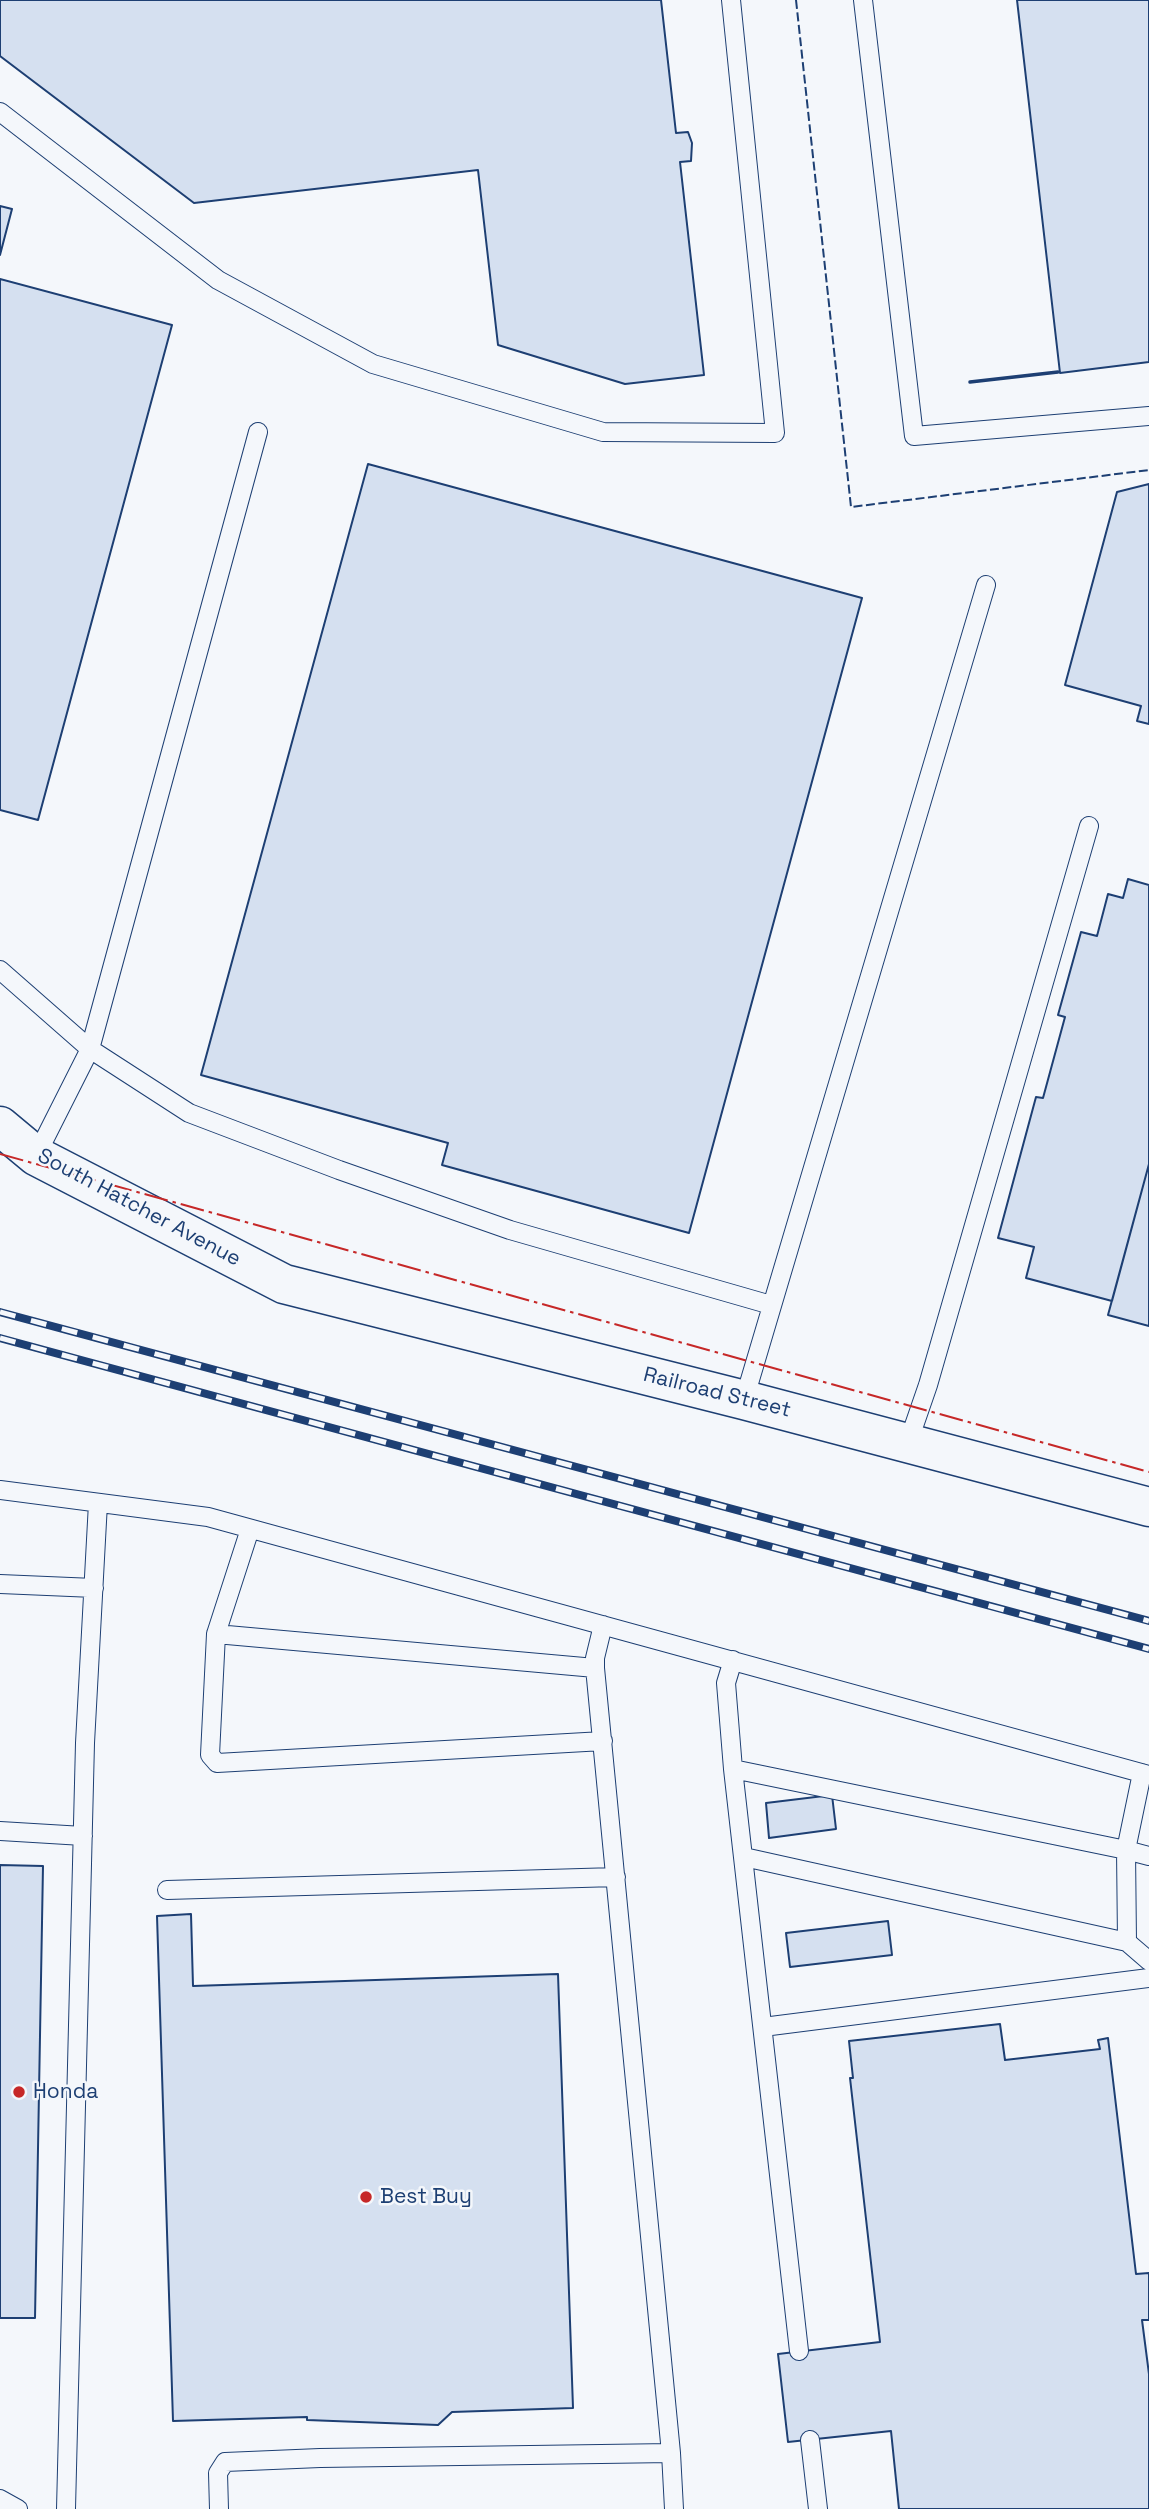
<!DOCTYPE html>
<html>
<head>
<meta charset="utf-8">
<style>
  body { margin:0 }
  canvas { display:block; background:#f4f7fb }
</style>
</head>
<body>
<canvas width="1149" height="2509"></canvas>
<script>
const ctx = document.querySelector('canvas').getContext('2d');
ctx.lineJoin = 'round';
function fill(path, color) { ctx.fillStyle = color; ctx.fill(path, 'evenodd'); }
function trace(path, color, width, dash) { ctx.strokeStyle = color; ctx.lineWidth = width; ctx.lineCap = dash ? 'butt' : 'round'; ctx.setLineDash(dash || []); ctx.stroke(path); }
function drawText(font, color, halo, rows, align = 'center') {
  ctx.font = font + ' "Space Grotesk",sans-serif'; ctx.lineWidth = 5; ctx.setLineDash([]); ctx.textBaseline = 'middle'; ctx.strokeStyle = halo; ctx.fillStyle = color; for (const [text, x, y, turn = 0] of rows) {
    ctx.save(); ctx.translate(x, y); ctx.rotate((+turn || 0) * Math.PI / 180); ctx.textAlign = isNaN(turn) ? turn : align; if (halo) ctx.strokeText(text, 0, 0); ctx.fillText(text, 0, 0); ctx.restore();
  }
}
const building = new Path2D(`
  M0,0h661l15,133 12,-1 4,11 -1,18 -11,1 24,213 -79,9 -127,-39 -20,-175 -284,33 -194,-147z
  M1017,0h132v362l-89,11z
  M0,206l12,3 -12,46z
  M0,279l172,46 -134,495 -38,-10z
  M368,464l494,134 -173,635 -247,-68 6,-22 -247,-68z
  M1149,484v240l-12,-3 4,-15 -76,-21 52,-193z
  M1128,879l21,6v279l-37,137 -86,-23 8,-31 -36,-9 38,-141 7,1 22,-81 -7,-2 23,-83 16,4 11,-42 15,4z
  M1149,1164v162l-41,-11z
  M832,1795l4,34 -67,9 -3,-35z
  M0,1865l43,1 -8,452h-35z
  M191,1914l2,72 365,-12 15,434 -121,4 -14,13 -131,-5v-3l-134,4 -16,-505z
  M888,1921l4,34 -102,12 -4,-34z
  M1000,2024l5,36 95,-11 -2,-9 10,-2 28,236 13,-1v47h-7l7,54v135h-250l-8,-78 -103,11 -10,-88 102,-12 -30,-264h3l-4,-37z`);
const service = new Path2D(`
  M863,0l51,436 235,-20
  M0,112l218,168 155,84 230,68 172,1 -44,-433
  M0,970l90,79 99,64 150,57 171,60 261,75
  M36,1156l54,-107 168,-617
  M744,1400l242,-815
  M908,1443l20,-58 161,-559
  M0,1490l208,27 941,258
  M250,1529l-34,105 379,34
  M0,1584l94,4
  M216,1634l-6,121 7,8 386,-22
  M733,1660l-7,23 7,86 66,582
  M733,1769l393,81 16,-77
  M0,1831l83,5
  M1149,1856l-23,-6 1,92 22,19
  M744,1857l383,85
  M167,1890l449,-13
  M763,2027l386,-49
  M810,2440l8,69
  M671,2453l3,56
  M0,2499l18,10
  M66,2509l19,-766 13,-240
  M219,2509l-1,-36 7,-11 95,-4 351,-5 -76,-785v-10l8,-33`);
const tertiary = new Path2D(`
  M0,1126l36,30 248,128 460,116 405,107`);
const rail = new Path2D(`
  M0,1312l1149,309
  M0,1338l1149,311`);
const fence = new Path2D(`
  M796,0l55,507 298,-37`);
const wall = new Path2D(`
  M970,382l88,-10`);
const power = new Path2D(`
  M0,1154l1149,318`);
const markers = [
  [19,2092,7,"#c62828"],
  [366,2197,7,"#c62828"]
];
const streetNames = [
  ["South Hatcher Avenue",139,1208,28],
  ["Railroad Street",717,1393,14]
];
const poiNames = [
  ["Honda",33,2092],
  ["Best Buy",380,2197]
];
fill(building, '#d5e0f0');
trace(building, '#1d3f73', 2);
trace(service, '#1d3f73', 20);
trace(tertiary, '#1d3f73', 41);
trace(service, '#f4f7fb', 18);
trace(tertiary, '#f4f7fb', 38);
trace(rail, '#1d3f73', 8);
trace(rail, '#f4f7fb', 5, [16]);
trace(fence, '#1d3f73', 2, [9, 3.5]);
trace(wall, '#1d3f73', 3.5);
trace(power, '#c62828', 2, [24, 5, 3.5, 5]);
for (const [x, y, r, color] of markers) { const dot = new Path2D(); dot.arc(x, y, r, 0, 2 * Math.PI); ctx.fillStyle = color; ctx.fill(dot); trace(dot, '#f4f7fb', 2.5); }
drawText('21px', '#1d3f73', '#f4f7fb', streetNames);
drawText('21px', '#1d3f73', '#f4f7fb', poiNames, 'left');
</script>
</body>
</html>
